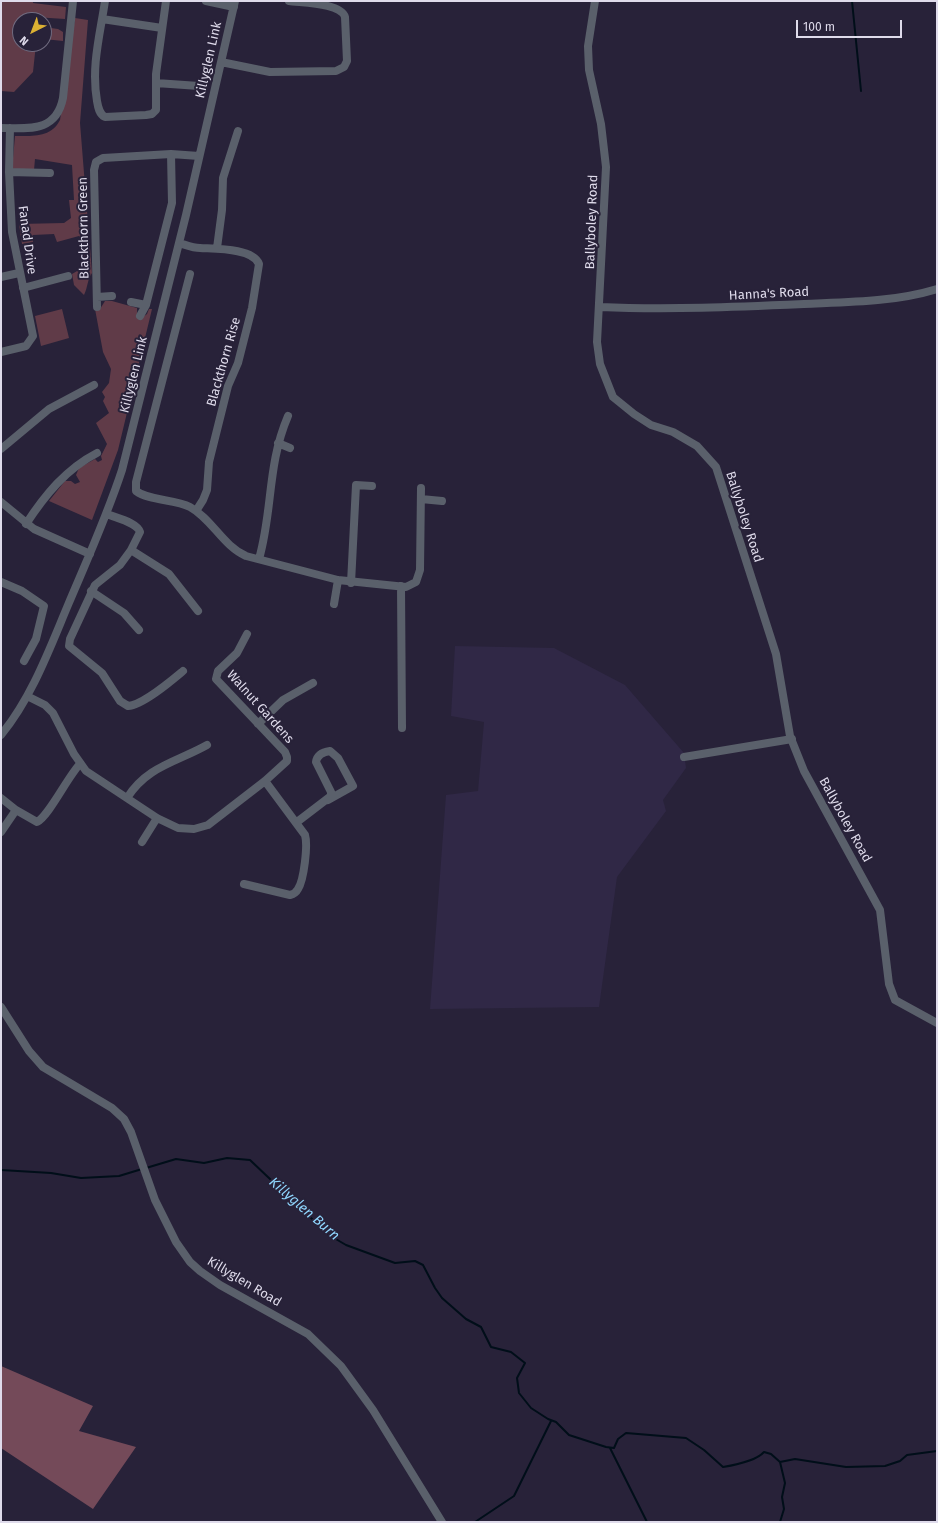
<!DOCTYPE html>
<html>
<head>
<meta charset="utf-8">
<style>
  body { margin:0 }
  #map { position:relative; width:938px; height:1523px; overflow:hidden; background:#282239; font-family:"Fira Sans",sans-serif }
  canvas { display:block }
  .frame { position:absolute; inset:0; border:2px solid #dfdbeb; pointer-events:none }
  .north { position:absolute; left:12px; top:12px; width:40px; height:40px; box-sizing:border-box; background:#282239; border:1px solid #716c80; border-radius:50%; rotate:222deg; font-size:11px; font-weight:700; line-height:16px; text-align:center; color:#dfdbeb }
  .north::after { content:''; display:block; margin:auto; width:14px; height:18px; background:#ddb133; clip-path:polygon(50% 0,100% 100%,50% 72%,0 100%) }
  .scale { position:absolute; left:796px; top:20px; width:106px; height:18px; box-sizing:border-box; border:2px solid #dfdbeb; border-top:0; padding-left:5px; font-size:12px; line-height:14px; white-space:nowrap; color:#dfdbeb; -webkit-text-stroke:3px #282239; paint-order:stroke }
</style>
</head>
<body>
<div id="map">
<canvas width="938" height="1523"></canvas>
<div class="frame"></div>
<div class="north">N</div>
<div class="scale">100 m</div>
</div>
<script>
const ctx = document.querySelector('canvas').getContext('2d');
ctx.lineJoin = 'round';
function fill(path, color) { ctx.fillStyle = color; ctx.fill(path, 'evenodd'); }
function trace(path, color, width, dash) { ctx.strokeStyle = color; ctx.lineWidth = width; ctx.lineCap = dash ? 'butt' : 'round'; ctx.setLineDash(dash || []); ctx.stroke(path); }
function drawText(font, color, halo, rows, align = 'center') {
  ctx.font = font + ' "Fira Sans",sans-serif'; ctx.lineWidth = 4; ctx.setLineDash([]); ctx.textBaseline = 'middle'; ctx.strokeStyle = halo; ctx.fillStyle = color; for (const [text, x, y, turn = 0] of rows) {
    ctx.save(); ctx.translate(x, y); ctx.rotate((+turn || 0) * Math.PI / 180); ctx.textAlign = isNaN(turn) ? turn : align; if (halo) ctx.strokeText(text, 0, 0); ctx.fillText(text, 0, 0); ctx.restore();
  }
}
const built = new Path2D(`
  M455,646l99,2 71,37 59,68 2,15 -23,32 3,11 -49,66 -18,130 -169,2 16,-214 32,-4 6,-69 -33,-6z`);
const green = new Path2D(`
  M1,1h32v2l33,4 -1,12 -31,-2 -1,3h-13v24h16l-3,28 -19,20 -13,-1z
  M75,18l13,2 -8,103 12,150c-5,7 -4,14 -8,22l-10,-10 -2,-11 12,-7 -5,-31 -22,6 -3,-8 -21,1v7l-11,2 -3,-20 45,-1 7,-5 -2,-18h5l-2,-35 -37,-6 -1,11 -22,-1 3,-33c17,0 36,2 45,-16z
  M44,27l14,2 5,3v9l-19,-2z
  M105,301h7l25,7v5l6,4 4,-3 2,-5h3l-34,141 -26,70 -43,-19 16,-20h6l4,3 5,-2 -4,-7 3,-7 16,-9 3,3 4,-2 -1,-4 6,-12 -11,-21 13,-10 -6,-12 2,-4 -3,-5 7,-9 2,-14 -8,-17 -8,-43h5z
  M62,309l7,29 -28,8 -6,-30z`);
const forest = new Path2D(`
  M1,1366l92,40 -14,25 57,16 -43,62 -92,-61z`);
const stream = new Path2D(`
  M852,1l9,90
  M146,1168l30,-9 28,4 23,-5 23,2 79,75 17,10 49,18 20,-2 8,4 12,23 7,10 24,21 15,8 10,20 20,5 14,11 -8,15 2,15 12,15 17,11 8,3 13,13 37,12 8,1 4,-9 8,-6 60,5 18,12 19,17c12,-2 33,-6 41,-15l7,2 9,8 15,-3 51,8 39,-1 15,-5 7,-6 30,-4
  M1,1170l50,3 30,5 38,-2 23,-7
  M610,1448l37,74
  M475,1522l39,-26 37,-75
  M780,1522l4,-13 -2,-12 3,-14 -5,-21`);
const minor = new Path2D(`
  M105,1c-5,34 -14,65 -8,100 1,6 2,13 8,16l41,-2 6,-1 4,-4v-36l10,-73
  M206,1l28,6
  M595,1l-7,45 1,24 12,54 5,43 -9,175 3,22 13,33 21,17 17,11 22,7 24,14 19,21 60,187 14,82 14,35 76,139 9,74 6,16 42,23
  M102,19l60,9
  M221,62l49,10 66,-1 8,-4 3,-6 -2,-44c-4,-14 -42,-14 -56,-16
  M156,83l43,3
  M1,128c27,0 55,5 62,-30l10,-97
  M9,172l41,1
  M179,243c7,2 14,5 21,5 14,1 53,0 59,16l-7,44 -14,55 -10,23 -19,76 -2,28 -4,10 -7,11
  M217,248l5,-38 1,-32 15,-47
  M190,274l-54,208v9c13,10 39,8 54,16 22,12 33,39 56,49l92,24 68,7 10,-5 4,-12 1,-82
  M1,277l18,-4
  M23,288l45,-12
  M97,297l15,-1
  M131,302l15,3
  M97,307l-3,-137 2,-8 7,-4 68,-4 28,2
  M600,307c68,3 136,0 204,-3 45,-2 90,-2 133,-15
  M140,316l6,-11 26,-102 -1,-49
  M1,352l25,-6 7,-10 -21,-104 -3,-60 1,-44
  M278,443l12,5
  M1,449l48,-40 45,-24
  M421,499l21,2
  M1,502l33,27 56,25
  M107,514c9,4 30,8 33,18l-9,18 -11,15 -25,20 -25,54 -1,7 33,27 18,28 8,5c15,-1 43,-25 55,-35
  M26,524c19,-29 40,-55 71,-71
  M131,550l38,24 29,37
  M259,559c14,-49 8,-94 29,-143
  M1,582l21,9 22,15 -8,33 -12,22
  M351,583l5,-98 16,1
  M401,586l1,142
  M91,591l33,22 15,17
  M334,604l4,-24
  M27,696l18,9 8,8 21,41 12,17 71,47 21,10 16,1 14,-4 57,-44 22,-20v-4l-2,-5 -69,-73 2,-8 19,-18 10,-19
  M258,724l25,-24 30,-17
  M1,735c31,-38 48,-85 67,-130 19,-45 39,-89 54,-135l64,-255 49,-214
  M684,757l108,-18
  M1,798l15,12 21,12c12,-6 31,-46 43,-58
  M127,798c20,-32 50,-36 80,-53
  M297,822l34,-26v-4l-15,-30c1,-7 7,-10 14,-11l8,7 15,28 -25,14
  M1,832l15,-22
  M142,842l15,-24
  M244,884l46,11c4,-1 6,-2 8,-6 6,-9 10,-44 7,-54l-40,-54
  M1,1007l28,44 14,16 69,41 12,11 7,13 24,68 21,42 14,20 10,9 20,14 88,49 33,32 32,44 69,112`);
const streetNames = [
  ["Killyglen Link",209,60,-77],
  ["Ballyboley Road",592,222,-88],
  ["Blackthorn Green",84,228,-91],
  ["Fanad Drive",27,240,82],
  ["Hanna's Road",769,294,-3],
  ["Blackthorn Rise",224,362,-74],
  ["Killyglen Link",134,375,-76],
  ["Ballyboley Road",744,517,72],
  ["Walnut Gardens",260,707,48],
  ["Ballyboley Road",845,820,61],
  ["Killyglen Road",244,1282,31]
];
const waterNames = [
  ["Killyglen Burn",304,1209,41]
];
fill(built, '#302846');
fill(green, '#603b48');
fill(forest, '#744a59');
trace(stream, '#000e19', 2);
trace(minor, '#5a606b', 8);
drawText('13px', '#dfdbeb', '#282239', streetNames);
drawText('italic 14px', '#90d7ff', '#282239', waterNames);
</script>
</body>
</html>
